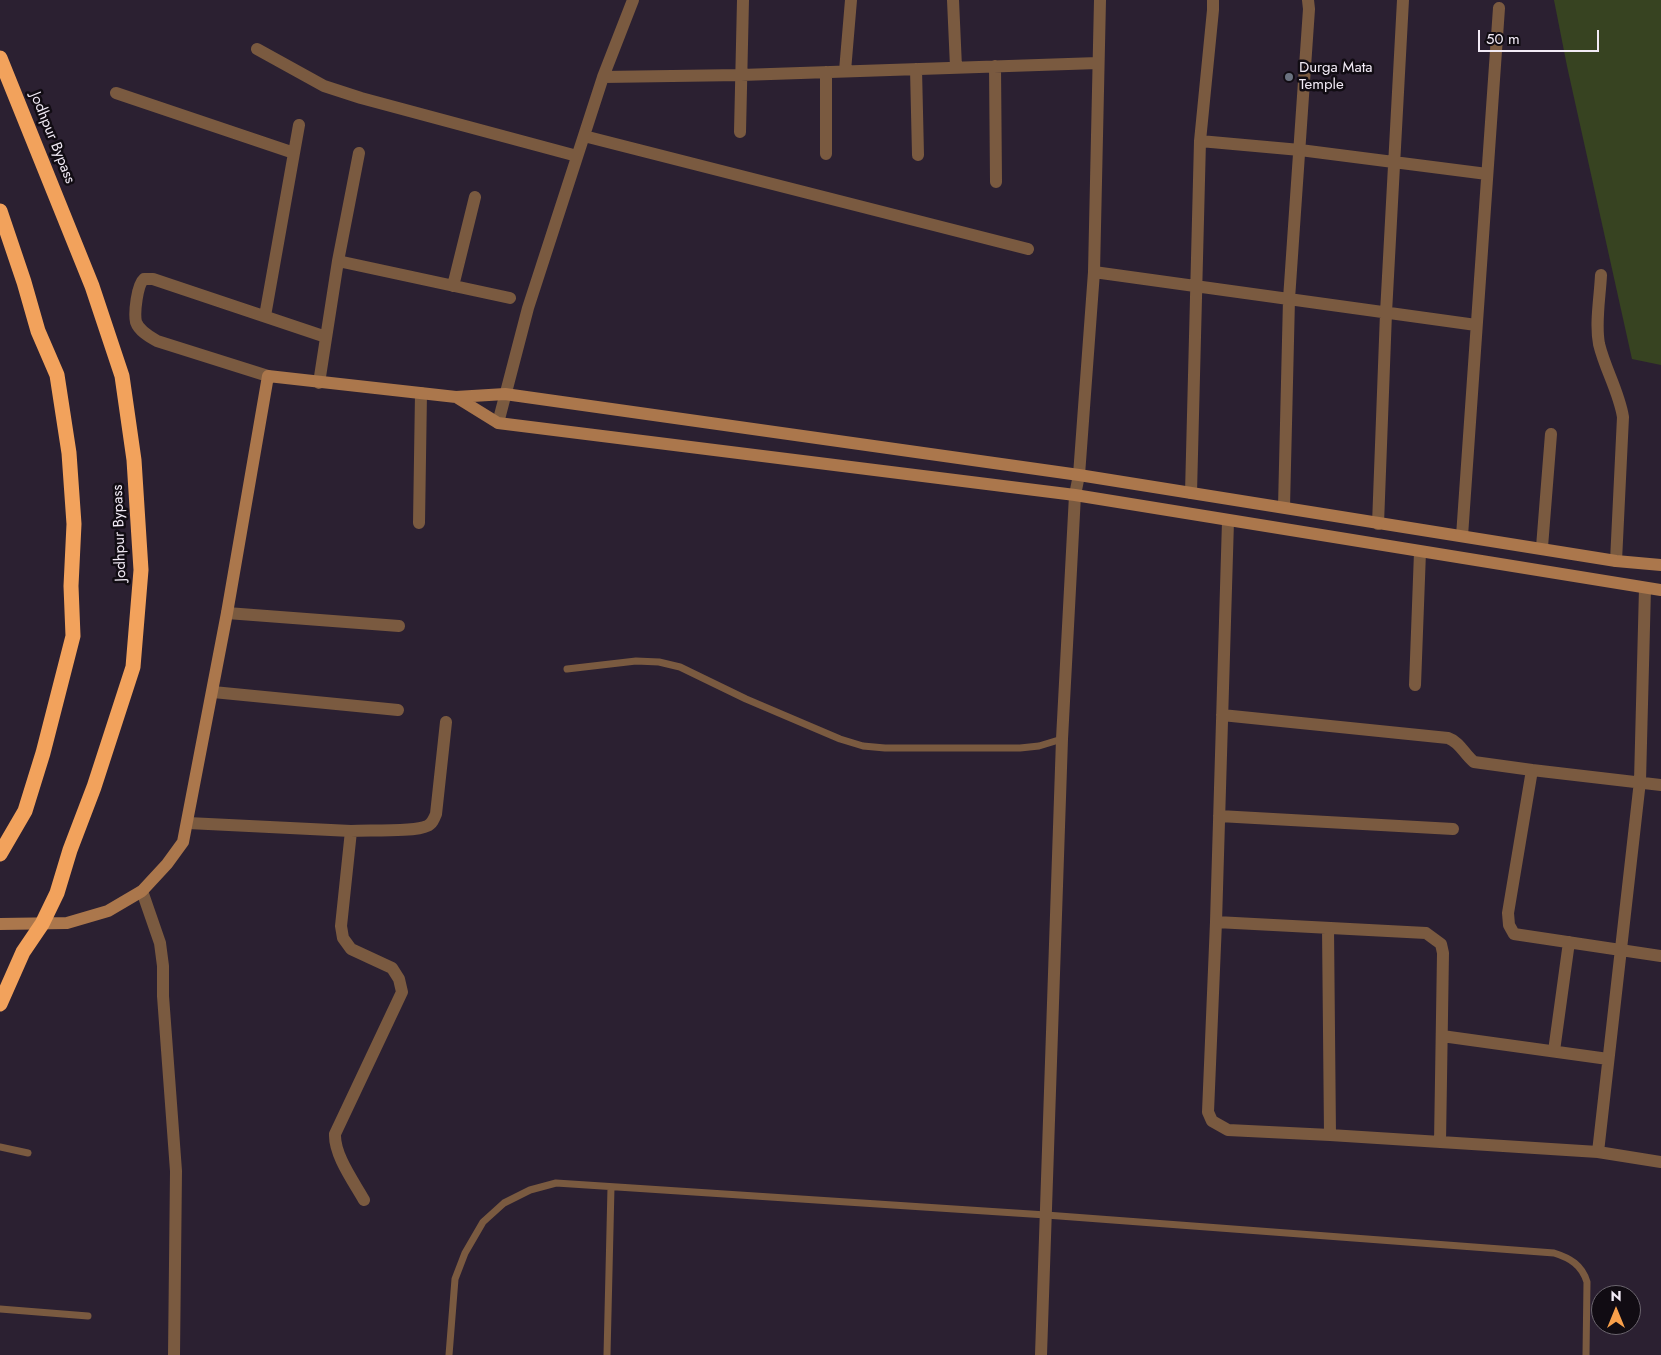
<!DOCTYPE html>
<html>
<head>
<meta charset="utf-8">
<style>
  body { margin:0 }
  #map { position:relative; width:1661px; height:1355px; overflow:hidden; background:#2b2031; font-family:Jost,sans-serif }
  canvas { display:block }
  .north { position:absolute; left:1591px; top:1285px; width:50px; height:50px; box-sizing:border-box; background:#110c13; border:1px solid #6b656e; border-radius:50%; rotate:0deg; font-size:14px; font-weight:700; line-height:20px; text-align:center; color:#f2ebf6 }
  .north::after { content:''; display:block; margin:auto; width:18px; height:22px; background:#f8a04b; clip-path:polygon(50% 0,100% 100%,50% 72%,0 100%) }
  .scale { position:absolute; left:1478px; top:30px; width:121px; height:22px; box-sizing:border-box; border:2px solid #f2ebf6; border-top:0; padding-left:6px; font-size:15px; line-height:18px; white-space:nowrap; color:#f2ebf6; -webkit-text-stroke:4px #110c13; paint-order:stroke }
</style>
</head>
<body>
<div id="map">
<canvas width="1661" height="1355"></canvas>
<div class="north">N</div>
<div class="scale">50 m</div>
</div>
<script>
const ctx = document.querySelector('canvas').getContext('2d');
ctx.lineJoin = 'round';
function fill(path, color) { ctx.fillStyle = color; ctx.fill(path, 'evenodd'); }
function trace(path, color, width, dash) { ctx.strokeStyle = color; ctx.lineWidth = width; ctx.lineCap = dash ? 'butt' : 'round'; ctx.setLineDash(dash || []); ctx.stroke(path); }
function drawText(font, color, halo, rows, align = 'center') {
  ctx.font = font + ' Jost,sans-serif'; ctx.lineWidth = 5; ctx.setLineDash([]); ctx.textBaseline = 'middle'; ctx.strokeStyle = halo; ctx.fillStyle = color; for (const [text, x, y, turn = 0] of rows) {
    ctx.save(); ctx.translate(x, y); ctx.rotate((+turn || 0) * Math.PI / 180); ctx.textAlign = isNaN(turn) ? turn : align; if (halo) ctx.strokeText(text, 0, 0); ctx.fillText(text, 0, 0); ctx.restore();
  }
}
const green = new Path2D(`
  M1554,0h107v365l-29,-6 -65,-293z`);
const lane = new Path2D(`
  M567,669l69,-8 23,1 21,5 66,32 94,40 23,7 22,2h135l19,-2 23,-7
  M0,1147l28,6
  M0,1309l88,7
  M449,1355l6,-76 10,-26 18,-31 21,-19 26,-13 26,-7 490,32 508,38c16,5 28,12 33,29l-1,73
  M607,1355l4,-168`);
const street = new Path2D(`
  M633,0l-30,77 138,-2 357,-12
  M953,0l3,67
  M257,49l67,37 37,12 216,58
  M995,66l1,116
  M916,69l2,86
  M845,71l6,-71
  M116,93l178,60
  M740,132l3,-132
  M584,136l444,113
  M1200,141l100,9 187,24
  M826,154v-82
  M338,261l172,37
  M1094,272l382,53
  M1601,275c-1,22 -6,48 -2,69 6,25 20,48 24,73l-7,144
  M453,286l22,-89
  M265,316l34,-191
  M268,376l-111,-35c-7,-4 -18,-10 -21,-19 -2,-9 1,-37 8,-43h9l173,58
  M319,383l19,-122 21,-108
  M498,423l30,-115 75,-231
  M1191,493l9,-352 13,-131v-10
  M1284,507l5,-208 20,-290 -1,-9
  M1228,521l-12,401 -8,190 4,9 16,9 102,5 268,17
  M419,523l2,-130
  M1378,524l8,-211 17,-313
  M1462,536l37,-528
  M1542,547l9,-113
  M1645,588l-5,193 -42,371 63,10
  M227,613l172,13
  M1415,685l5,-133
  M213,692l185,18
  M1222,715l226,23c12,4 16,16 26,24l58,8
  M1661,785l-129,-15 -24,143 1,12 5,9 147,22
  M1219,816l234,13
  M188,823l163,8 -10,95 2,12 8,11 41,19 7,11 3,13 -67,142c-1,21 19,48 29,66
  M351,831c16,-1 65,1 76,-5 5,-2 7,-7 9,-12l10,-92
  M142,891l18,52 3,23v30l13,175 -2,184
  M1216,922l210,11 15,11 2,9 -3,189
  M1328,928l2,207
  M1442,1036l166,23
  M1554,1051l15,-109
  M1041,1355l21,-616 13,-244 4,-20 15,-203 6,-272`);
const secondary = new Path2D(`
  M456,397l42,26 577,72 586,95
  M0,924l67,-1 41,-12 34,-20 25,-27 16,-22 44,-229 41,-237 188,21 49,-3 574,81 537,86 45,4`);
const highway = new Path2D(`
  M0,58l92,228 30,90 12,84 7,110 -8,97 -39,120 -24,63 -13,43 -15,31 -19,28 -23,52
  M0,211l24,71 14,49 19,44 12,78 5,71 -3,62 2,50 -30,117 -18,58 -25,43`);
const markers = [
  [1289,77,5,"#6b7280"]
];
const poiNames = [
  ["Durga Mata",1299,68],
  ["Temple",1299,85]
];
const streetNames = [
  ["Jodhpur Bypass",52,138,68],
  ["Jodhpur Bypass",120,533,-92]
];
fill(green, '#374321');
trace(lane, '#7a5a40', 7);
trace(street, '#7a5a40', 12);
trace(secondary, '#ab774c', 12);
trace(highway, '#f2a25c', 15);
for (const [x, y, r, color] of markers) { const dot = new Path2D(); dot.arc(x, y, r, 0, 2 * Math.PI); ctx.fillStyle = color; ctx.fill(dot); trace(dot, '#110c13', 2); }
drawText('15px', '#f2ebf6', '#110c13', poiNames, 'left');
drawText('15px', '#f2ebf6', '#110c13', streetNames);
</script>
</body>
</html>
